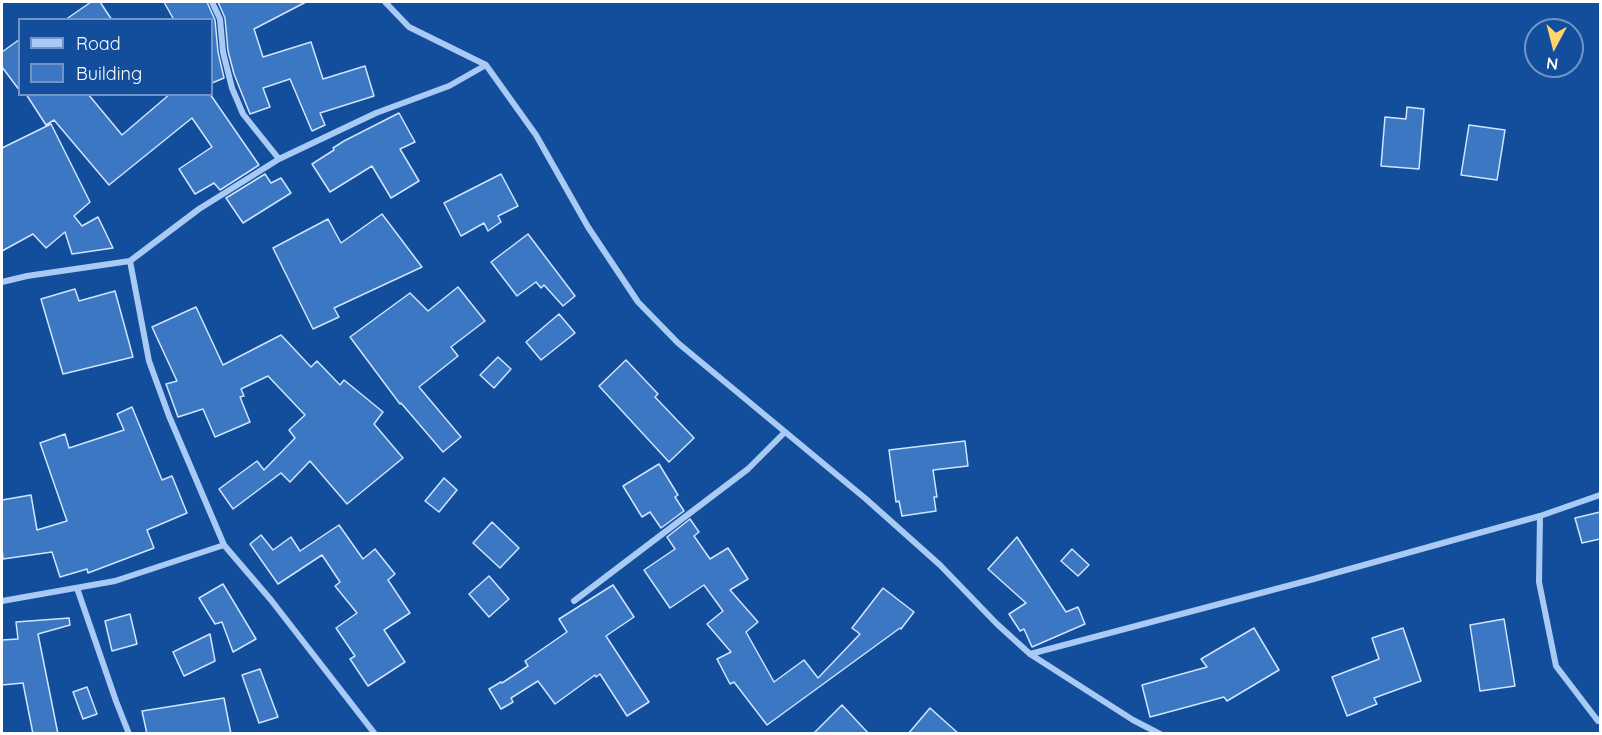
<!DOCTYPE html>
<html>
<head>
<meta charset="utf-8">
<style>
  body { margin:0 }
  #map { position:relative; width:1602px; height:735px; overflow:hidden; background:#134e9c; font-family:Quicksand,sans-serif }
  canvas { display:block }
  .frame { position:absolute; inset:0; border:3px solid #fff; pointer-events:none }
  .legend { position:absolute; left:18px; top:18px; width:195px; height:78px; box-sizing:border-box; background:#134e9c; border:2px solid #7195c4; margin:0; padding:8px 10px; list-style:none; font-size:18px; color:#fff }
  .legend li { display:flex; align-items:center; gap:12px; height:30px }
  .legend b { width:30px; border:2px solid #7195c4 }
  .north { position:absolute; left:1524px; top:18px; width:60px; height:60px; box-sizing:border-box; background:#134e9c; border:2px solid #7195c4; border-radius:50%; rotate:187deg; font-size:16px; font-weight:700; line-height:24px; text-align:center; color:#fff }
  .north::after { content:''; display:block; margin:auto; width:21px; height:27px; background:#ffd56b; clip-path:polygon(50% 0,100% 100%,50% 72%,0 100%) }
</style>
</head>
<body>
<div id="map">
<canvas width="1602" height="735"></canvas>
<div class="frame"></div>
<ul class="legend">
<li><b style="height:8px;background:#a8caf4"></b>Road</li>
<li><b style="height:16px;background:#3c77c3"></b>Building</li>
</ul>
<div class="north">N</div>
</div>
<script>
const ctx = document.querySelector('canvas').getContext('2d');
ctx.lineJoin = 'round';
function fill(path, color) { ctx.fillStyle = color; ctx.fill(path, 'evenodd'); }
function trace(path, color, width, dash) { ctx.strokeStyle = color; ctx.lineWidth = width; ctx.lineCap = dash ? 'butt' : 'round'; ctx.setLineDash(dash || []); ctx.stroke(path); }
const building = new Path2D(`
  M91,2h9l12,18h-47z
  M164,2h43l8,18 3,32 6,26 -12,5v-63h-38z
  M218,2h88l-52,27 9,28 48,-15 12,37 42,-13 9,30 -54,17 5,12 -13,6 -22,-52 -27,9 7,19 -20,7 -16,-40 -6,-23 -3,-33z
  M20,39v52l-18,-24v-15z
  M26,94h62l34,41 48,-41h40l49,71 -39,25 -6,-7 -19,11 -16,-25 33,-22 -20,-29 -83,67 -55,-65 -8,5z
  M1407,107l17,2 -5,60 -38,-3 4,-49 21,2z
  M399,113l16,29 -15,7 19,32 -28,17 -19,-32 -42,26 -18,-28 22,-14 -1,-2 11,-7z
  M51,124l39,78 -16,14 8,10 16,-9 15,31 -41,6 -7,-22 -19,16 -13,-14 -31,17v-103z
  M1469,125l36,5 -8,50 -36,-5z
  M265,174l6,9 10,-5 10,15 -48,30 -17,-25z
  M501,174l17,32 -20,10 3,6 -13,9 -4,-8 -23,13 -17,-33z
  M382,214l40,53 -88,41 5,9 -26,12 -40,-81 55,-29 13,24z
  M528,234l47,62 -12,10 -19,-21 -3,3 -5,-6 -19,14 -26,-34z
  M458,287l27,34 -34,26 7,9 -39,31 42,50 -18,15 -42,-49 -1,1 -50,-67 60,-44 18,18z
  M75,289l4,12 36,-10 18,66 -70,17 -22,-75z
  M196,307l27,58 58,-30 30,32 6,-6 23,24 4,-5 39,32 -9,12 29,34 -56,46 -37,-43 -20,21 -9,-9 -48,36 -14,-20 38,-28 7,9 31,-32 -6,-8 16,-15 -37,-39 -27,13 3,7 -4,1 10,25 -35,15 -12,-28 -25,8 -12,-33 11,-3 -25,-54z
  M559,314l16,19 -34,27 -15,-18z
  M498,357l13,12 -17,19 -14,-13z
  M626,360l32,34 -3,3 39,41 -25,24 -70,-76z
  M132,407l30,73 10,-4 15,37 -40,17 7,18 -66,25 -1,-4 -27,8 -8,-25 -49,7 -1,-11v-48l29,-5 6,35 30,-9 -27,-78 25,-9 4,14 55,-18 -7,-16z
  M965,441l3,25 -35,4 4,27h-3l2,14 -34,5 -3,-15 -3,1 -7,-52z
  M659,464l19,31 -3,2 9,14 -23,17 -11,-16 -8,5 -19,-31z
  M444,478l13,12 -18,22 -14,-11z
  M1600,512v27l-18,4 -7,-25z
  M690,519l9,13 -5,4 16,23 18,-11 20,31 -18,11 28,32 -12,10 28,50 30,-22 14,18 42,-44 -8,-6 31,-40 31,24 -13,17 -1,-1 -133,97 -33,-43 -4,2 -13,-25 14,-7 -24,-28 16,-13 -19,-26 -34,23 -26,-38 31,-21 -8,-12z
  M492,522l27,26 -19,20 -27,-25z
  M339,525l24,34 12,-10 20,25 -7,6 22,33 -26,17 21,32 -37,24 -18,-27 5,-3 -19,-28 21,-15 -22,-27 5,-4 -18,-27 -44,29 -28,-40 11,-9 12,15 18,-13 9,14z
  M1017,537l49,75 12,-5 7,17 -53,23 -8,-18 -4,2 -11,-17 17,-11 -38,-34z
  M1072,549l17,16 -11,11 -17,-15z
  M489,576l20,23 -20,18 -20,-23z
  M223,584l33,55 -23,13 -11,-30 -7,2 -16,-26z
  M613,585l21,32 -28,19 43,66 -22,14 -27,-42 -4,3 -1,-2 -40,29 -17,-23 -27,17 2,4 -12,7 -12,-20 12,-7 1,1 26,-17 -3,-5 42,-29 -8,-13z
  M130,614l7,30 -25,7 -7,-30z
  M69,618l1,7 -32,9 20,100h-25l-10,-51 -21,2v-45l16,-1 -2,-17z
  M1504,619l11,67 -35,5 -10,-66z
  M1254,628l25,42 -52,31 -3,-4 -74,20 -8,-32 65,-18 -6,-8z
  M1403,628l18,53 -47,17 3,6 -30,12 -15,-39 47,-18 -7,-21z
  M210,634l5,27 -31,15 -11,-24z
  M260,669l18,48 -19,6 -17,-48z
  M87,687l10,27 -14,5 -10,-27z
  M224,698l7,36h-84l-5,-23z
  M842,705l27,29h-56z
  M930,708l29,26h-51z`);
const minor = new Path2D(`
  M212,2l8,17 3,33 9,36 11,26 36,45
  M385,2l24,25 77,38 50,70 52,92 50,75 40,41 188,156 74,66 57,59 33,30 103,66 27,14
  M130,261l19,100 20,55 55,129 47,55 104,134
  M2,282l25,-6 103,-15 69,-52 80,-50 97,-46 73,-27 37,-21
  M1540,516l-1,66 17,84 42,55h2
  M77,588l39,113 13,33
  M2,601l113,-20 109,-36
  M574,601l174,-132 37,-37
  M1030,654l280,-74 230,-64 60,-21`);
fill(building, '#3c77c3');
trace(building, '#d1e5fd', 1.5);
trace(minor, '#a8caf4', 6);
</script>
</body>
</html>
